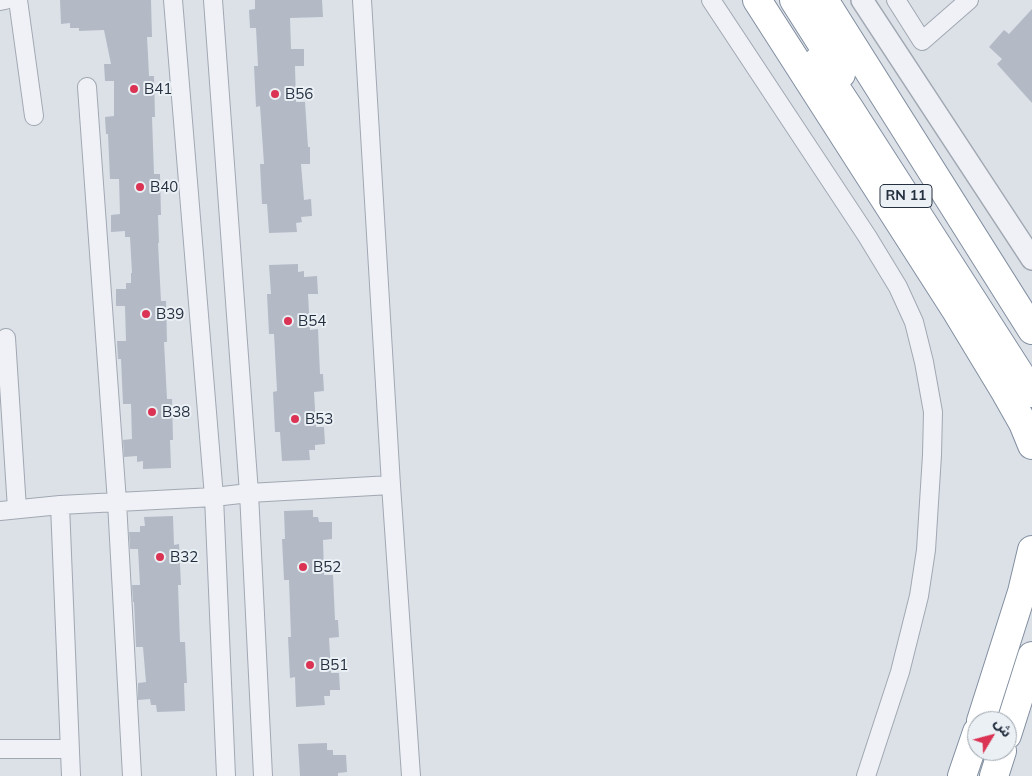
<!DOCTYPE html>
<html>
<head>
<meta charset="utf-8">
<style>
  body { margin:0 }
  #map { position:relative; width:1032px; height:776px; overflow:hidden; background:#dce1e8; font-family:Mulish,"Noto Sans Arabic",sans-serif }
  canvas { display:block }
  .north { position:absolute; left:967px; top:711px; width:50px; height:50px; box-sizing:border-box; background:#ebf0f5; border:1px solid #9ba3ac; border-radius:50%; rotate:53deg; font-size:14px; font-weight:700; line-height:20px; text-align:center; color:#242f3f }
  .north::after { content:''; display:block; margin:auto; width:18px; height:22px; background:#da3353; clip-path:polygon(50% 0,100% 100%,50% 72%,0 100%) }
</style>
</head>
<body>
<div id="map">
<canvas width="1032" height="776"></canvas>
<div class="north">ش</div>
</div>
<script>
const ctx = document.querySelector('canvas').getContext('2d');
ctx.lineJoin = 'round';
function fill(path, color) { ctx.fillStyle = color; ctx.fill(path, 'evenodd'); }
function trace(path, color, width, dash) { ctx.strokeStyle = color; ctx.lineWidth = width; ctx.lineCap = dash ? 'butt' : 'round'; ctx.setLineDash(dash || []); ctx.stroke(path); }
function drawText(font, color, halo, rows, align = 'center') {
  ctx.font = font + ' Mulish,sans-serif'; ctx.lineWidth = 4; ctx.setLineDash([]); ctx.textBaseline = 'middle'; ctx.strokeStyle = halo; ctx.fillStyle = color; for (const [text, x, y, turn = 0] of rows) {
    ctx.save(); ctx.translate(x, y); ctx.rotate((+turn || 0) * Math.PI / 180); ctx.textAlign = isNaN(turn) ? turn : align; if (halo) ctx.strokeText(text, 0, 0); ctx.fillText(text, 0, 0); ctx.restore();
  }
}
const building = new Path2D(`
  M60,0h91l1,37h-5l1,18 1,21h5l1,41h-3l2,57h6l1,41h-3l1,28h-1l3,58h5l1,41h-3l3,57h5l1,41h-3l1,28 -28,1v-8l-6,1v-6l-13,1 -1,-17 9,-1 -1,-35h-8l-2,-45h-3l-1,-18h9l-1,-35h-9v-17h10v-6h5v-10h1l-2,-36h-5v-6l-14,1v-17l9,-1 -1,-35h-9l-2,-45h-2l-1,-17 9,-1v-35h-9l-1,-17h7l-7,-34 -25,1v-3h-9v-5l-9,1z
  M255,0h67l1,17 -33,1 1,31h13v17h-9l1,36h9l3,45h2v17h-9l3,36 7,-1 1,17 -11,1 1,5 -6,1 1,9 -28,1 -2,-29h-5l-2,-40h4l-4,-58 -4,1 -2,-41h4l-2,-38h-6l-1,-18 6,-1z
  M1032,9v94l-35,-39 5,-5 -13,-12 15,-17 5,4z
  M298,264v8l6,-1v6l13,-1 1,18h-10l2,36 8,-1 2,45h3l1,17 -10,1 2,35h8l1,17 -10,1v5h-6l1,10 -28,1 -2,-29h-5l-2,-40 4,-1 -3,-57h-5l-2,-40h4l-2,-29z
  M313,510v7h5l1,5h13v17l-9,1 1,35h9l2,45h3l1,17 -10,1 2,35h8l1,17h-10v6h-6l1,9 -29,2 -1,-30 -5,1 -2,-41h3l-2,-57h-5l-2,-41h3l-1,-28z
  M173,516l1,29 5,-1 2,41h-3l2,57h5l2,41h-3l1,28 -28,1 -1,-7h-5l-1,-6 -12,1v-17l8,-1 -3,-35h-7l-2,-45h-1l-1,-17h8l-2,-36h-8l-1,-17h11v-6h5l-1,-9z
  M327,743v7h6v5h13l1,17 -9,1v3h-38l-2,-32z`);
const minor = new Path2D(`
  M18,0l16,116
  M173,0l41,497 12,279
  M213,0l36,493 14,283
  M362,0l29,485 20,291
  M711,0l156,236 31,51 16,35 10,40 9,50 -1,43 -6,95 -7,46 -19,76 -34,104
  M896,0l26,41 47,-41
  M0,1l5,-1
  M87,87l30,415 15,274
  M6,338l11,171
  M60,505l11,271
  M0,511l60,-6 154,-8 35,-4 142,-8
  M0,749h70`);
const tertiary = new Path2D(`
  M862,0l170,259`);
const trunk = new Path2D(`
  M757,0l200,312 49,81 17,30 9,22
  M794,0l47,74
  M824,0l208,330
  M818,61l33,50 181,282
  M981,721l41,-129 10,-42
  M1007,735l25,-79
  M962,776l15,-44
  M994,776l8,-25`);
const markers = [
  [134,89,5,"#da3353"],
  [275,94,5,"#da3353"],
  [140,187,5,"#da3353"],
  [146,314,5,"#da3353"],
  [288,321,5,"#da3353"],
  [152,412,5,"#da3353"],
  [295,419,5,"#da3353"],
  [160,557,5,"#da3353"],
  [303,567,5,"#da3353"],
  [310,665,5,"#da3353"]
];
const shields = [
  [906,196,52]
];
const shieldNames = [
  ["RN 11",906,196]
];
const poiNames = [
  ["B41",144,89],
  ["B56",285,94],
  ["B40",150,187],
  ["B39",156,314],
  ["B54",298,321],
  ["B38",162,412],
  ["B53",305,419],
  ["B32",170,557],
  ["B52",313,567],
  ["B51",320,665]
];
fill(building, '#b3bac5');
trace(minor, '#a1a8b2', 20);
trace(tertiary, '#a1a8b2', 24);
trace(trunk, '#828fa0', 30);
trace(minor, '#eff1f6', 18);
trace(tertiary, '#eff1f6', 21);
trace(trunk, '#fff', 28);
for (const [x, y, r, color] of markers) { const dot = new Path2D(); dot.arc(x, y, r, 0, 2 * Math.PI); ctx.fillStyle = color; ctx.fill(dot); trace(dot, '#ebf0f5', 2); }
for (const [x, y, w] of shields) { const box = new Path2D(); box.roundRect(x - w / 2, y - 11.5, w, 23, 4); ctx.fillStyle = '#ebf0f5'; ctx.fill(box); trace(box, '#242f3f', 1); }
drawText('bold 14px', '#242f3f', null, shieldNames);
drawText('15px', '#242f3f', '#ebf0f5', poiNames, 'left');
</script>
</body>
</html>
